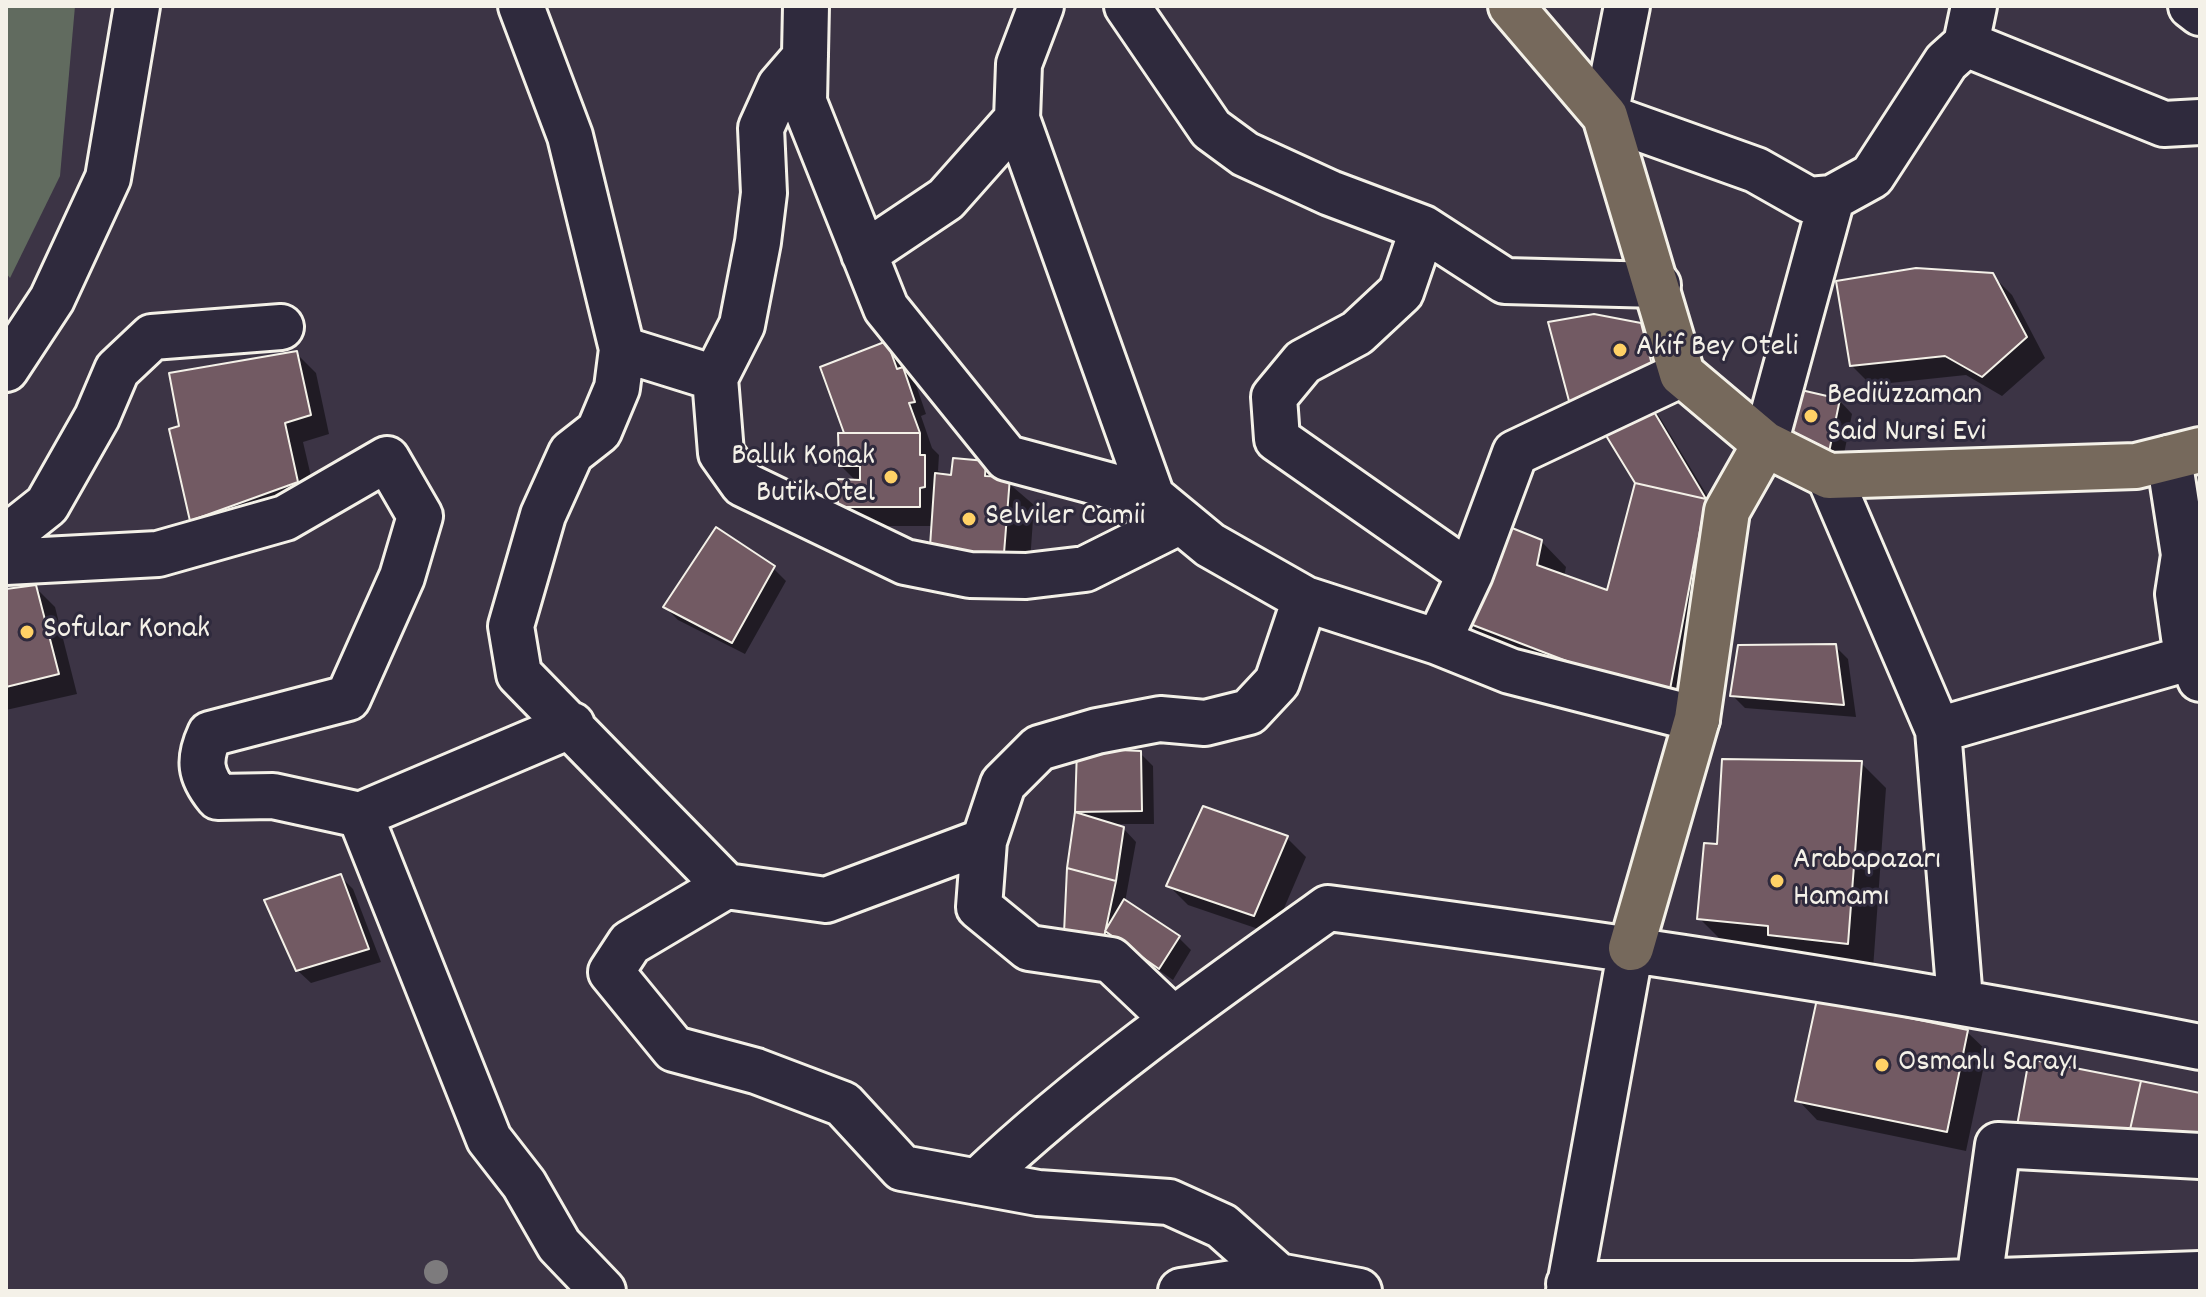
<!DOCTYPE html>
<html>
<head>
<meta charset="utf-8">
<style>
  body { margin:0 }
  #map { position:relative; width:2206px; height:1297px; overflow:hidden; background:#3c3445; font-family:Dekko,sans-serif }
  canvas { display:block }
  .frame { position:absolute; inset:0; border:8px solid #f4f1e8; pointer-events:none }
</style>
</head>
<body>
<div id="map">
<canvas width="2206" height="1297"></canvas>
<div class="frame"></div>
</div>
<script>
const ctx = document.querySelector('canvas').getContext('2d');
ctx.lineJoin = 'round';
function fill(path, color) { ctx.fillStyle = color; ctx.fill(path, 'evenodd'); }
function trace(path, color, width, dash) { ctx.strokeStyle = color; ctx.lineWidth = width; ctx.lineCap = dash ? 'butt' : 'round'; ctx.setLineDash(dash || []); ctx.stroke(path); }
function drawText(font, color, halo, rows, align = 'center') {
  ctx.font = font + ' Dekko,sans-serif'; ctx.lineWidth = 6; ctx.setLineDash([]); ctx.textBaseline = 'middle'; ctx.strokeStyle = halo; ctx.fillStyle = color; for (const [text, x, y, turn = 0] of rows) {
    ctx.save(); ctx.translate(x, y); ctx.rotate((+turn || 0) * Math.PI / 180); ctx.textAlign = isNaN(turn) ? turn : align; if (halo) ctx.strokeText(text, 0, 0); ctx.fillText(text, 0, 0); ctx.restore();
  }
}
const green = new Path2D(`
  M6,6h69l-15,170 -50,102 -4,-5z`);
const shadow = new Path2D(`
  M1992,275l20,20 33,63 -43,38 -36,-21 -95,10 -20,-20z
  M1640,324l13,14 14,51 -80,39z
  M886,344l29,38 11,32 -5,2 11,32 7,7 -1,16 15,6 32,-14 49,42 -6,86 -95,-65h-73l-20,-20 17,-24 -17,-17z
  M296,353l20,20 13,61 -26,8 14,60 -106,38 -19,-20 -10,-93z
  M1839,400l13,14 -11,55 -41,-22z
  M1646,403l13,13 60,99 -26,209 -201,-77 -25,-25 74,-81 25,26 -2,10 45,16 28,-110z
  M2200,477v99l-7,-97z
  M773,568l13,13 -41,73 -67,-34 -13,-13z
  M35,587l20,20 22,87 -71,16v-119z
  M1835,646l13,13 8,58 -111,-9 -13,-13z
  M1079,750l61,3 13,13 1,58h-43l12,4 13,14 -11,60 53,35 13,13 -18,30 -55,-38 -52,-9z
  M1861,763l25,25 -13,181 -78,-10 -10,-10 -60,-5 -26,-26 20,-72z
  M1287,838l19,19 -33,77 -85,-29 -19,-19z
  M340,876l13,13 28,73 -70,21 -14,-13z
  M1967,1032l20,19 -21,100 -149,-31 -19,-20z`);
const building = new Path2D(`
  M1916,268l77,5 34,64 -45,40 -37,-21 -95,10 -14,-85z
  M1594,314l47,9 14,53 -82,40 -25,-94z
  M887,341l10,28 6,-2 12,35 -6,1 11,30h-76l-24,-66z
  M297,351l14,64 -26,8 13,59 -108,39 -21,-92 10,-3 -10,-53z
  M1788,387l52,12 -12,58 -44,-23z
  M1647,400l59,99 -71,-16 -33,-54z
  M838,433h82v22h5v32l-5,1v19h-82v-28l22,1v-14h-21z
  M953,458l33,3 -1,15 25,1 -7,89 -74,-5 6,-88 16,2z
  M1635,483l71,16 -38,201 -203,-78 37,-98 40,16 -5,25 70,25z
  M716,527l59,39 -43,77 -69,-36z
  M36,585l23,89 -53,13v-98z
  M1836,644l8,61 -114,-9 8,-51z
  M1077,748l64,3 1,60 -67,1z
  M1722,759l140,2 -14,183 -80,-9v-9l-71,-7 7,-76 13,1z
  M1203,806l85,30 -34,80 -88,-30z
  M1075,812l49,15 -8,54 -49,-13z
  M1067,868l49,13 -13,61 -39,-9z
  M341,874l28,75 -73,22 -32,-71z
  M1124,899l56,37 -21,33 -54,-38z
  M1817,999l151,31 -21,102 -152,-31z
  M2029,1059l112,22 -14,62 -112,-6z
  M2141,1081l59,12v54l-73,-4z`);
const minor = new Path2D(`
  M521,6l49,130 52,213 93,29
  M806,6l-2,96 82,206 121,150 145,39 58,48 95,54 133,43 72,29 187,48
  M1041,6l-22,58 -2,55 135,378
  M1127,6l84,123 34,25 85,39 93,35 82,53 153,4
  M1627,6l-22,110 151,54 53,30 23,-2
  M2191,6l9,7
  M1966,44l198,80 36,-2
  M805,57l-25,29 -19,42 3,65 -6,49 -16,83 -27,53 6,75 22,31 162,78 65,13 56,1 59,-7 96,-48
  M1423,228l-22,64 -44,41 -54,29 -29,35 3,42 193,135
  M864,254l82,-55 71,-80
  M622,349l-5,39 -18,43 -28,22 -28,62 -32,111 8,48 207,212
  M6,369l46,-70 56,-121 29,-172
  M1765,444l67,-246 40,-22 74,-114 20,-18 8,-38
  M2169,458l15,97 -6,39 6,43 16,42
  M1829,476l109,254 22,270
  M6,553l12,-25 29,-23 50,-88 20,-47 35,-33 129,-10
  M6,562l152,-8 127,-36 102,-59 33,57 -18,61 -54,121 -138,36c-12,26 -10,41 8,63l55,-1 87,19 129,324 35,45 35,61 44,46
  M1438,642l32,-68 45,-121 167,-79
  M1938,730l254,-73
  M360,815l212,-90
  M984,841l-158,59 -100,-14 -96,57 -19,29 63,77 82,22 87,33 59,64 136,25 131,9 53,24 56,50
  M1172,1018l-61,-58 -82,-12 -50,-41 5,-66 19,-57 36,-36 58,-17 63,-12 45,4 44,-11 28,-30 28,-83
  M977,1182c108,-102 230,-188 351,-274 293,38 583,82 872,139
  M1979,1281l19,-136 202,11
  M1569,1284h344l287,-10
  M1181,1291l97,-15 81,15
  M1569,1291l62,-343`);
const major = new Path2D(`
  M1511,6l94,110 77,258 83,70 -38,67 -30,208 -66,229
  M1765,444l64,32 307,-10 64,-16`);
const trees = [
  [436,1272]
];
const markers = [
  [1620,350,8,"#ffd166"],
  [1811,416,8,"#ffd166"],
  [891,477,8,"#ffd166"],
  [969,519,8,"#ffd166"],
  [27,632,8,"#ffd166"],
  [1777,881,8,"#ffd166"],
  [1882,1065,8,"#ffd166"]
];
const poiNames = [
  ["Akif Bey Oteli",1636,350],
  ["Bediüzzaman",1827,398],
  ["Said Nursi Evi",1827,435],
  ["Ballık Konak",875,459,"right"],
  ["Butik Otel",875,496,"right"],
  ["Selviler Camii",985,519],
  ["Sofular Konak",43,632],
  ["Arabapazarı",1793,863],
  ["Hamamı",1793,900],
  ["Osmanlı Sarayı",1898,1065]
];
fill(green, '#616b5f');
fill(shadow, '#0007');
fill(building, '#725a63');
trace(building, '#f4f1e8', 2);
trace(minor, '#f4f1e8', 50);
trace(major, '#f4f1e8', 50);
trace(minor, '#2f2a3d', 44);
trace(major, '#76695c', 44);
ctx.fillStyle = '#7d7b7d';
for (const [x, y] of trees) { ctx.beginPath(); ctx.arc(x, y, 12, 0, 2 * Math.PI); ctx.fill(); }
for (const [x, y, r, color] of markers) { const dot = new Path2D(); dot.arc(x, y, r, 0, 2 * Math.PI); ctx.fillStyle = color; ctx.fill(dot); trace(dot, '#2f2a3d', 3); }
drawText('32px', '#f4f1e8', '#2f2a3d', poiNames, 'left');
</script>
</body>
</html>
